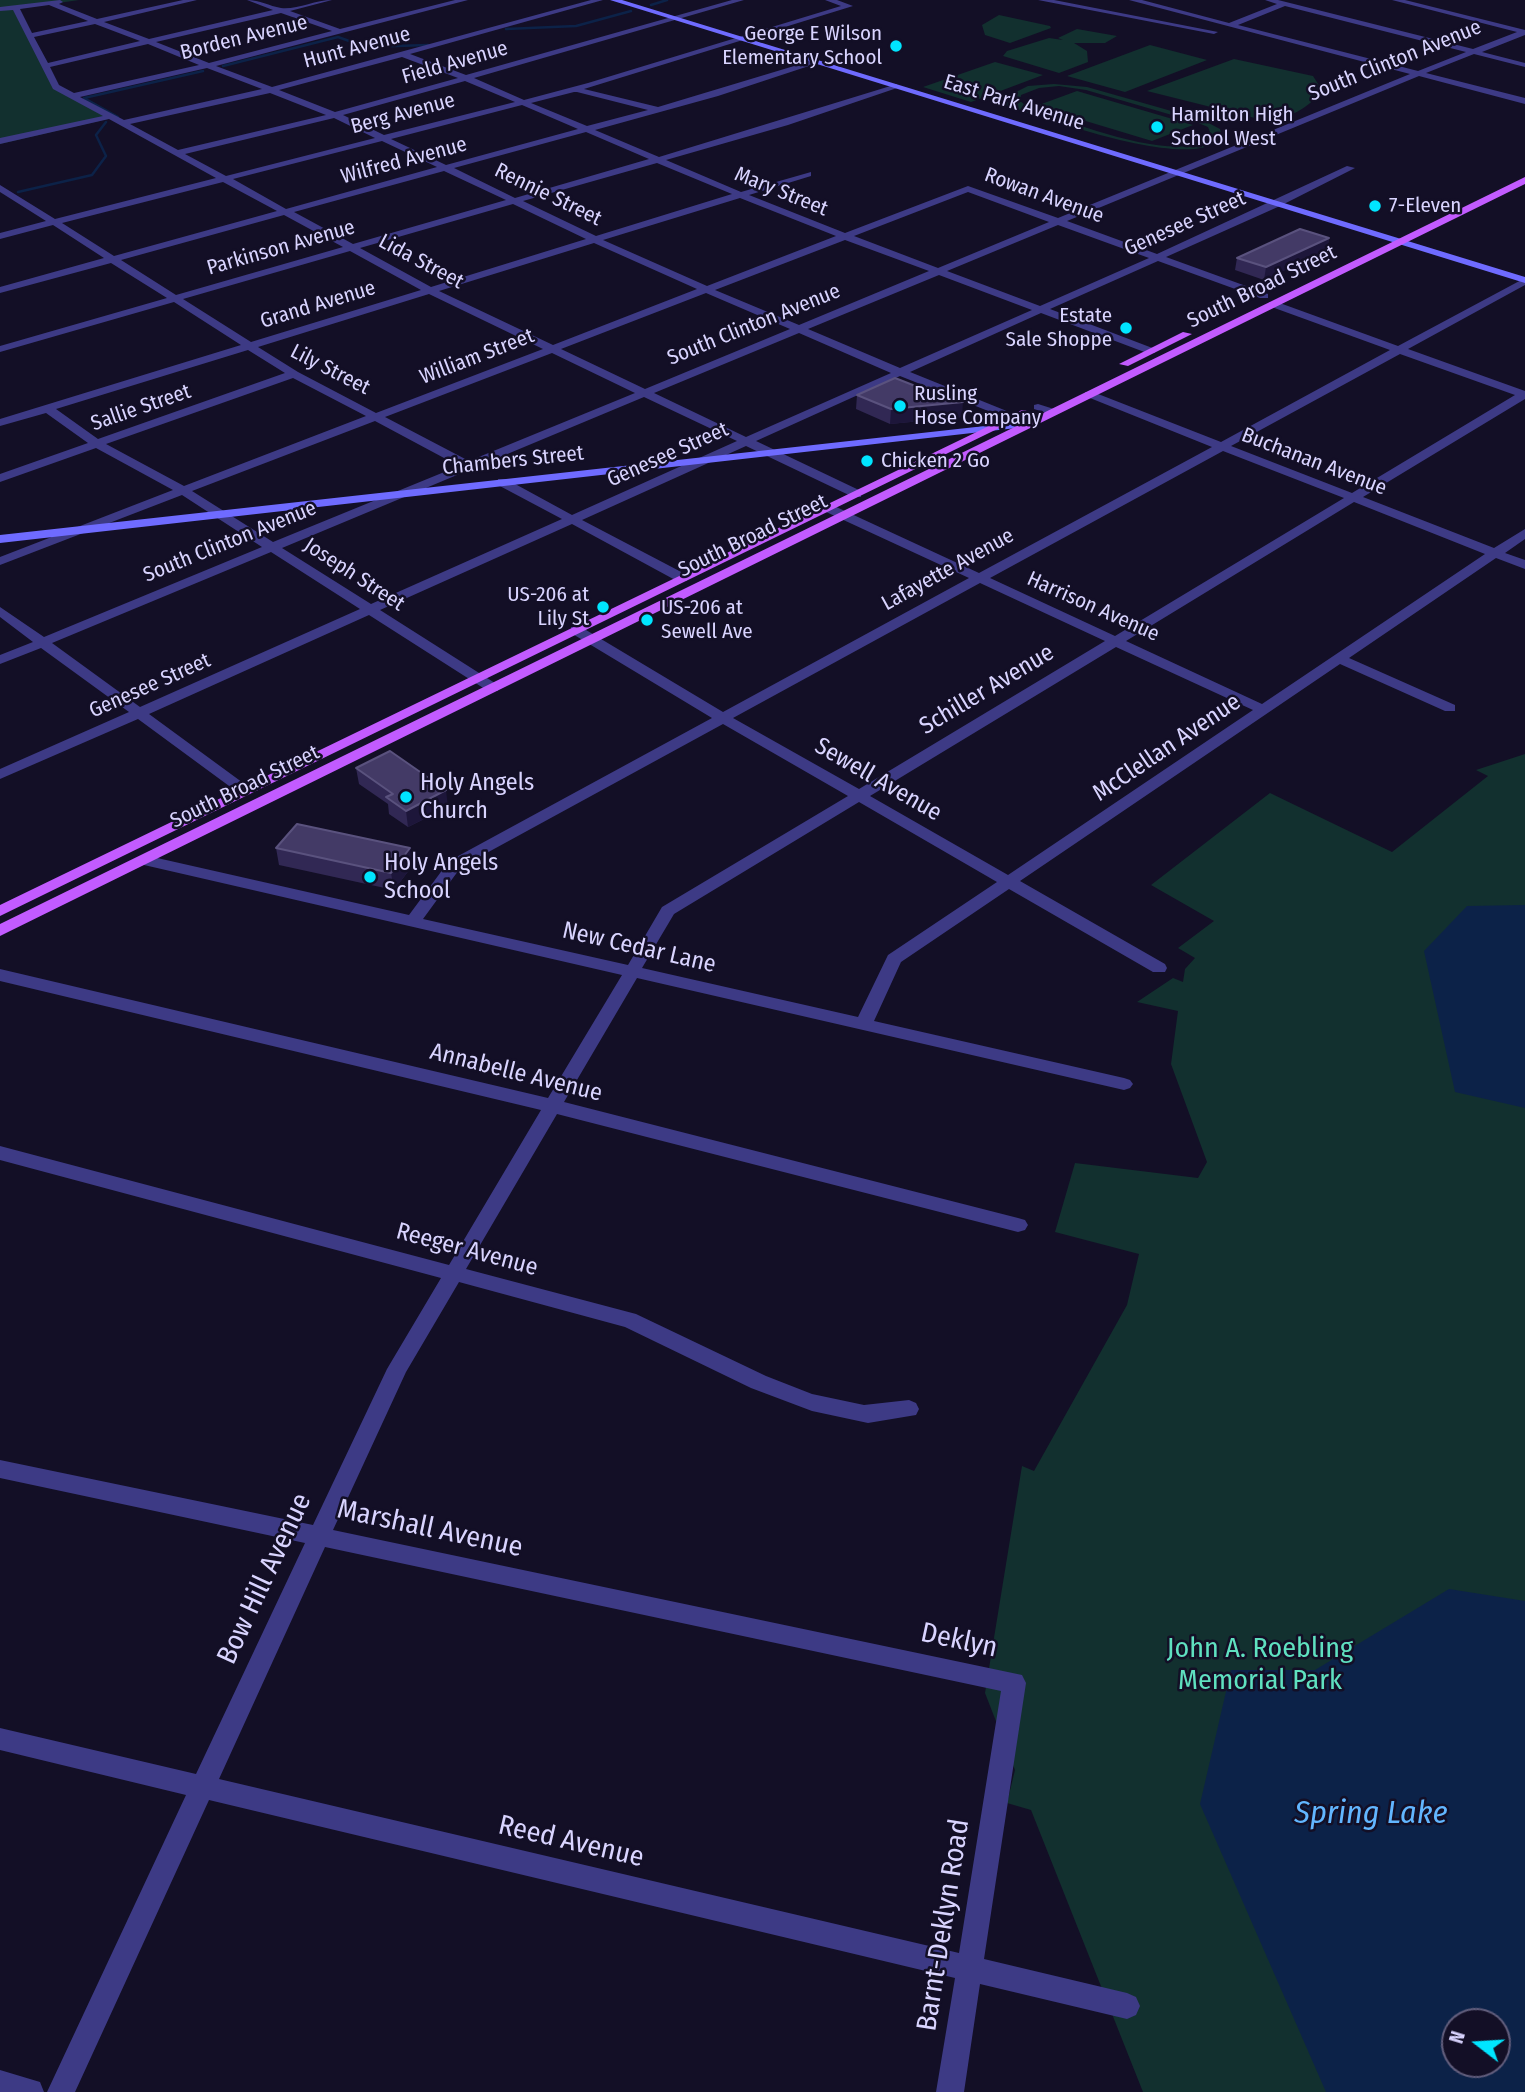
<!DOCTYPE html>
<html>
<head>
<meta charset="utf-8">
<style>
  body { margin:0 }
  #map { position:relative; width:1525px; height:2092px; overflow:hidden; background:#130f26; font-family:"Fira Sans Condensed",sans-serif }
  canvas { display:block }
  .north { position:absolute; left:1441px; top:2008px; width:70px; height:70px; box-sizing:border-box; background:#130f26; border:2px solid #625e7d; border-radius:50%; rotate:287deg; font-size:19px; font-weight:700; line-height:28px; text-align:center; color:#d9d4ff }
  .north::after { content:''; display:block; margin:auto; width:24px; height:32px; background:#00e5ff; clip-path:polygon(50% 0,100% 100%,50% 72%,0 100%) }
</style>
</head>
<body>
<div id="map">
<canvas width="1525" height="2092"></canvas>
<div class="north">N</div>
</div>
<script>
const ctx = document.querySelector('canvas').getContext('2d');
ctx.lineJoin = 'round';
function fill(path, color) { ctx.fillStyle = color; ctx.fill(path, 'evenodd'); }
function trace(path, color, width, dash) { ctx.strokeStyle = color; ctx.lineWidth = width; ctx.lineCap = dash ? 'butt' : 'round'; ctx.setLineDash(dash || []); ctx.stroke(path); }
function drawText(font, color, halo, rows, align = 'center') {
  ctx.font = font + ' "Fira Sans Condensed",sans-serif'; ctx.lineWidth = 5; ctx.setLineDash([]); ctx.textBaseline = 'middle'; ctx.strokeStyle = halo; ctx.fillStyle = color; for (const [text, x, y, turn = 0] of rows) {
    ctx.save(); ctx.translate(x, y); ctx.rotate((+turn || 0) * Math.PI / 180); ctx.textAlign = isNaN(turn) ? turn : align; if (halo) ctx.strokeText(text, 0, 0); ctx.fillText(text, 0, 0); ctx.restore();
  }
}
const green = new Path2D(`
  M0,0h79l-62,9 37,76 58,33 -112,26z
  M999,15l51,11 1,2 -41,15 -25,-8 -3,-10z
  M1077,29l40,7 -12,7h-31l13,8 1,11 -29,11 -56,-17 4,-5 42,-13 14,2 -5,-2z
  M1150,45l57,15 -82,32 -58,-16z
  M1234,59l79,17 9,14c-9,13 -26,26 -43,27 -7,1 -9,-1 -16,3l-116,-29z
  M995,62l48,13 -72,27 -48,-15z
  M1054,84l33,3 116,33 17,9 2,8c-29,38 -186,-23 -227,-35l7,-2 9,3 1,-9 16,-8zM1059,86l27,4 110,32 12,5 4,10c-35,29 -143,-16 -183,-29l-9,-7 1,-6 18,-7z
  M1077,91l116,34 -41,16 -116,-35z
  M1525,754v1338h-382l-112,-282 -24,-7 8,-33 -30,-77 37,-227 12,5 93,-166 12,-51 -84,-22 20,-69 123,15 9,-16 -36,-98 7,-53 -41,-9 36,-24 10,4 2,-13 10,-11 -17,-10 36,-27 -63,-36 119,-92 122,59 96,-76 -12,-6zM1455,2022h42v42h-42z`);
const water = new Path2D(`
  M1525,905v203l-70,-16 -31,-141 43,-45z
  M1449,1589l76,12v491h-199l-126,-288 31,-134h84zM1455,2022h42v42h-42z`);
const stream = new Path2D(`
  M651,5l16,-5
  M506,29l70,-3 55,-15
  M223,66l115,-29 28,10 62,-2
  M118,117l-34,-19 119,-27
  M18,192l74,-17 14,-19 -10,-21 10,-13`);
const street = new Path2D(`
  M60,0l3,2 -4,2 38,15 86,-19h14l-93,22 45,17 124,-29 -26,-10c13,0 22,6 34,8 15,2 34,-8 51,-8l-42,11 50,18 115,-29h13l-252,66 56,21 319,-87h12l-193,54 56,21 266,-75h12l-270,78 50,22 64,-17 253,-77 -16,-6h12l16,6 -269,83 74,18 156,-47 7,2 -103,34 -123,34 64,27 238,-73v4l-109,37 -122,35 75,32 70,-20v4l-62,19 96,38 123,-47 90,32 352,-144 -281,-74h13l87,23 48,-19 -12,-4h13l195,49 44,-17 -125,-32h13l120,30v5l-43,17 43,11v4l-51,-13 -48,19 99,25v6l-106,-28 -352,145 90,33 190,-88 8,2 -75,38 -114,51 102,37v4h-8l-102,-37 -108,48 105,40v4h-8l-106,-40 -131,59 124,50v4h-8l-126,-50 -144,65 105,50v6h-8l-107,-51 -164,74 105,55v6h-10l-105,-57 -192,86 118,75v6h-10l-119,-76 -220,99 101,74 3,3 -3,3h-10l-102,-75 -138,60v-10l129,-57 -88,-64 -41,16v-9l33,-13 -33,-25v-10l44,30 218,-90 -80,-52 -182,70v-8l173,-67 -77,-42 -96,34v-8l88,-31 -42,-30 -46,13v-7l241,-74 -67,-43 -174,50v-6l167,-48 -56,-35 -111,30v-6l104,-29 -51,-33 -53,14v-6l46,-12 -46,-29v-7l55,34 161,-41 -107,-59 -109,25v-6l103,-22 -50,-27 -40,-79 -13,1v-4zM49,5l39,16 -56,12 -12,-24zM1285,6l181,46 -48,19 -180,-46zM281,13l51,18 -123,32 -53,-21zM95,24l45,17 -92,22 -14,-26zM148,44l51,21 -125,28 -15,-8 -9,-18zM402,57l56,21 -123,34 -56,-22zM207,68l55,21 -138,31 -44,-23zM465,81l50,21 -131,33 -41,-20zM574,92h3l71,18 -61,16 -56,-23zM270,93l56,22 -148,35 -48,-26zM522,105l56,24 -132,36 -55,-26zM334,118l41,20 -149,38 -41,-22zM586,132l63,27 -134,39 -61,-30zM382,141l55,26 -151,42 -53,-30zM657,163l75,31 -136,42 -73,-35zM444,171l62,29 -153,44 -59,-32zM223,182l54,29 -163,45 -52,-33zM968,192l81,30 -111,46 -84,-32zM740,198l96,38 -129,50 -104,-46zM513,204l73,35 -155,48 -71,-39zM284,215l59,32 -167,48 -55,-35zM1058,225l91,33 -109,48 -93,-35zM845,240l84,31 -130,54 -84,-35zM594,243l103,46 -144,56 -114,-54zM350,251l71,39 -170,52 -68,-43zM939,275l93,35 -132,58 -92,-39zM706,293l84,36 -145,60 -84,-40zM429,294l114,55 -167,64 -78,-41 -40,-25zM799,333l92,40 -145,64 -92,-44zM248,350l37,23 -187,66 -42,-30zM552,353l83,40 -166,68 -84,-44zM293,378l73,38 -182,70 -78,-42zM644,397l93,44 -165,74 -66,-36h-8v6l64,34 -191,85 -89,-56zM375,421l84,45 -186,76 -81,-51zM271,552l89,57 -220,98 -88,-64z
  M1038,0h16l164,32 -4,2z
  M1525,278v7l-117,64 117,42v8l-162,98 131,51 31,-19v10l-20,14 20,7v9l-29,-11 -147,100 106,47v6h-10l-105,-47 -320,217 145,83 2,4 -2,4h-12l-144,-83 -108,73 -27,59 250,57 6,2 3,4 -3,4 -6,2 -487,-112 -73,124 454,116 7,2 3,5 -3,5 -7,2 -461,-118 -91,155 170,45 130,62 46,18 52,11 45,-5 7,3 3,6 -3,6 -48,8 -56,-12 -61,-23 -126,-61 -166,-45 -53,90 -73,158 689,145 4,8 -42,276 143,34 9,4 4,9 -4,9 -9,4 -147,-35 -16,108h-28l19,-114 -746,-178 -134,292h-28l139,-297 -186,-45v-22l196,46 109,-231 -305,-65v-18l313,65 74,-156 54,-91 -441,-118v-14l449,119 92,-155 -541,-129v-12l548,129 74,-123 -478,-110 -8,-5 8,-5 265,60 40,-54 263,-143 -141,-85v-6h10l142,85 246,-134 -145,-67v-6h8l147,68 233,-126 -127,-51v-4h8l128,50 169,-92 -121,-44v-4h8l121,44zM1400,354l115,41 -163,98 -121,-47zM1223,451l121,47 -229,138 -125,-58zM1354,502l131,52 -223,150 -136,-63zM980,583l125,58 -246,148 -126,-71zM1116,647l137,63 -245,165 -138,-79zM723,724l125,72 -186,111 -34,58 -205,-46 38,-52zM859,802l138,80 -109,73 -30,62 -216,-49 32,-54zM325,1547l676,144 -42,262 -740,-174z
  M1038,404l19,6 2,2 -6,3 -19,-6v-4z
  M0,2070l40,12 4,10h-44z`);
const secondary = new Path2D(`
  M610,0h12l903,277v6z
  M1030,421l6,3 -2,2 -1034,117v-8z`);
const primary = new Path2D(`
  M1525,177v7l-1525,752v-12z
  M1183,332l9,2 -64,32 -9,-2z
  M1022,410l10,2 -1032,504v-11z`);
const wall = new Path2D(`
  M1329,238l-2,12 -63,30 -29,-10 2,-12z
  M857,395l105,22 -72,7 -34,-15z
  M356,768l92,39 -40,20 -19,-13 -1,-10 -29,-20z
  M276,848l137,17 -19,25 -115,-25z`);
const shadedWall = new Path2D(`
  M1329,238l-2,12 -63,30 2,-13z
  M963,402l-1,15 -72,7 1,-15z
  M446,790l2,17 -40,20 -2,-16z
  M410,848l3,17 -19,25 -3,-17z`);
const building = new Path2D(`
  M1300,229l29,9 -63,29 -29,-9z
  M895,378l28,11 4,-2 36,15 -72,7 -34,-14z
  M390,751l56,39 -40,21 -20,-14 7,-3 -37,-26z
  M297,824l113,24 -19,25 -115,-25z`);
const markers = [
  [896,46,7,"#00e5ff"],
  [1157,127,7,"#00e5ff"],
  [1375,206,7,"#00e5ff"],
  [1126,328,7,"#00e5ff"],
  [900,406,7,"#00e5ff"],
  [867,461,7,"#00e5ff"],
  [603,607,7,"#00e5ff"],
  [647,620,7,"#00e5ff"],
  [406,797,7,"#00e5ff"],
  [370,877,7,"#00e5ff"]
];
const farPoinames = [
  ["George E Wilson",882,34,"right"],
  ["Elementary School",882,58,"right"],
  ["Hamilton High",1171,115],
  ["School West",1171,139],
  ["7-Eleven",1389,206],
  ["Estate",1112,316,"right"],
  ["Sale Shoppe",1112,340,"right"],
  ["Rusling",914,394],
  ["Hose Company",914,418],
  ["Chicken 2 Go",881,461],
  ["US-206 at",589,595,"right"],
  ["Lily St",589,619,"right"],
  ["US-206 at",661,608],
  ["Sewell Ave",661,632]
];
const farStreetnames = [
  ["Borden Avenue",244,38,-14],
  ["Hunt Avenue",357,48,-15],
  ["South Clinton Avenue",1395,61,-22],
  ["Field Avenue",455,63,-16],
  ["East Park Avenue",1014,103,17],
  ["Berg Avenue",403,114,-15],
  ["Wilfred Avenue",404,161,-15],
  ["Mary Street",781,192,22],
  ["Rennie Street",548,195,26],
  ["Rowan Avenue",1044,196,20],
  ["Genesee Street",1185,224,-24],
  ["Parkinson Avenue",281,248,-16],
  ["Lida Street",421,262,28],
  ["South Broad Street",1262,287,-26],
  ["Grand Avenue",318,305,-17],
  ["South Clinton Avenue",754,325,-22],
  ["William Street",477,357,-21],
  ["Lily Street",330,370,27],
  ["Sallie Street",141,408,-19],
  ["Genesee Street",668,455,-24],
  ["Chambers Street",513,461,-6],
  ["Buchanan Avenue",1314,462,21],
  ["South Broad Street",753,536,-26],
  ["South Clinton Avenue",230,542,-22],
  ["Lafayette Avenue",948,570,-29],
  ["Joseph Street",354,575,33],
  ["Harrison Avenue",1093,607,24],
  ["Genesee Street",150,686,-24],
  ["South Broad Street",245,787,-26]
];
const streetNames = [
  ["Schiller Avenue",987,690,-31],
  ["McClellan Avenue",1167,748,-34],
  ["Sewell Avenue",878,780,30],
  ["New Cedar Lane",639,948,13],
  ["Annabelle Avenue",516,1073,14],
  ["Reeger Avenue",467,1250,15]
];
const poiNames = [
  ["Holy Angels",420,783],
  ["Church",420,811],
  ["Holy Angels",384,863],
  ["School",384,891]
];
const nearStreetnames = [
  ["Marshall Avenue",430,1529,12],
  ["Bow Hill Avenue",265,1579,-65],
  ["Deklyn",959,1641,12],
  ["Reed Avenue",571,1842,13],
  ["Barnt-Deklyn Road",944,1925,-81]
];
const nearParknames = [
  ["John A. Roebling",1260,1649],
  ["Memorial Park",1260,1681]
];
const nearWaternames = [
  ["Spring Lake",1371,1814]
];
fill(green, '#12302f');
fill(water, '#0c2248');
trace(stream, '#0c2248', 2.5);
fill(street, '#3d3a85');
fill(secondary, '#6f6bff');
fill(primary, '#c25bff');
fill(wall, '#312854');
fill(shadedWall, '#1d163a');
fill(building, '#433a66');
trace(building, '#5a527e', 2);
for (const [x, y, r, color] of markers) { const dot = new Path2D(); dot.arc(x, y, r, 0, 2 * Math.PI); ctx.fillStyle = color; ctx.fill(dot); trace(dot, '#130f26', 2.5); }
drawText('21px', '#d9d4ff', '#130f26', farPoinames, 'left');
drawText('21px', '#d9d4ff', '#130f26', farStreetnames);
drawText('24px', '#d9d4ff', '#130f26', streetNames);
drawText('24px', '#d9d4ff', '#130f26', poiNames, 'left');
drawText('28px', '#d9d4ff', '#130f26', nearStreetnames);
drawText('28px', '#5fe0c0', '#130f26', nearParknames);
drawText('italic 32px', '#62b6ff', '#130f26', nearWaternames);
</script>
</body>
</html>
